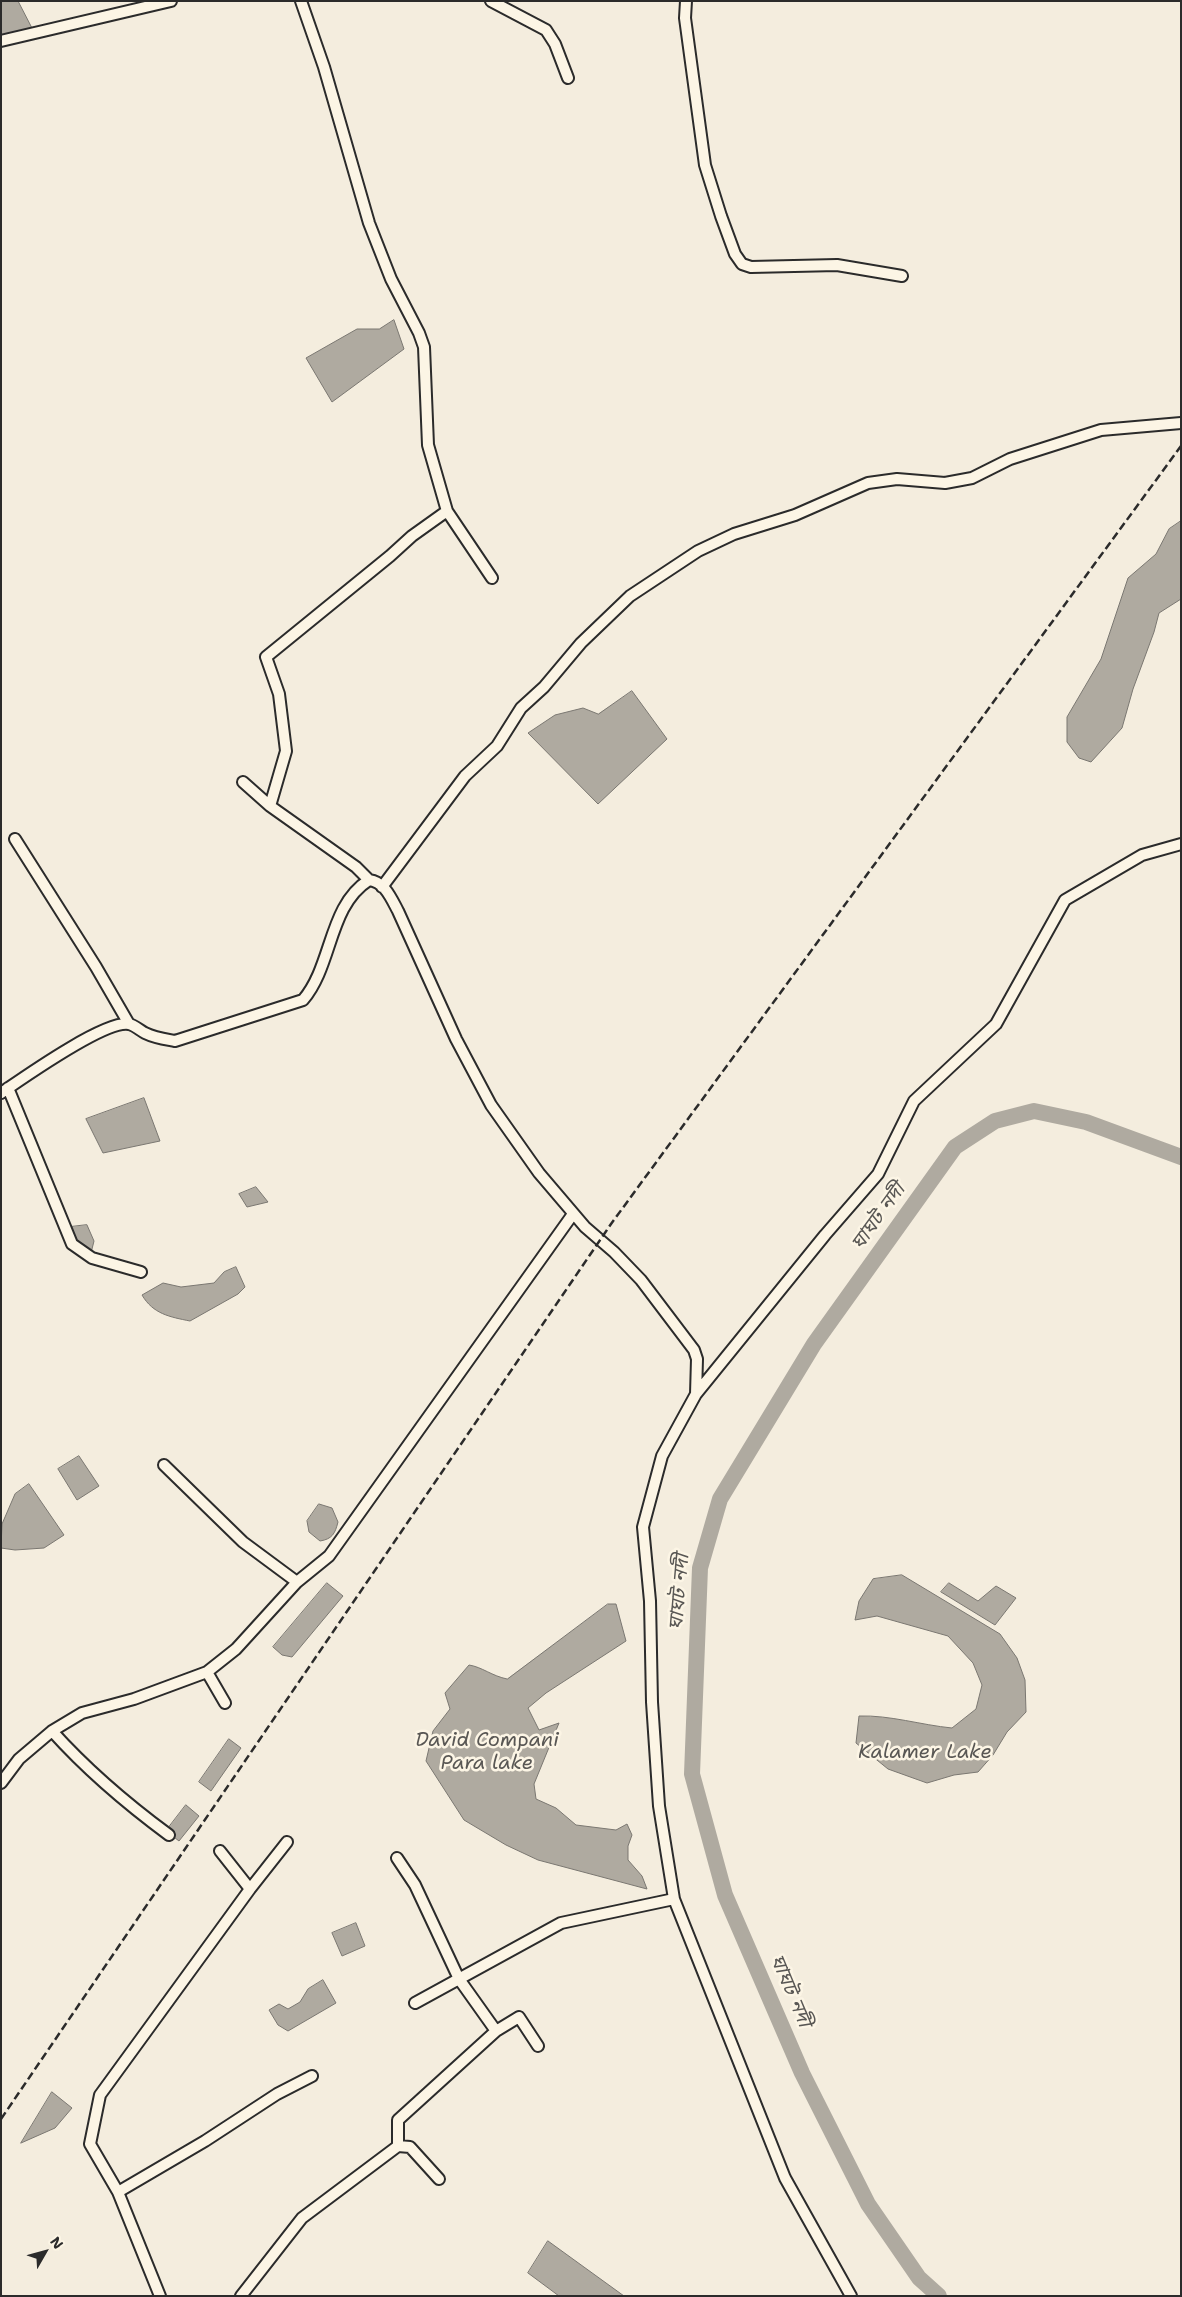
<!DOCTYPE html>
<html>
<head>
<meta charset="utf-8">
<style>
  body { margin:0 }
  #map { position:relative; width:1182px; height:2297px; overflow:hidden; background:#f4edde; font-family:"Shantell Sans",sans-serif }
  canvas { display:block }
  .frame { position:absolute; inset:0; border:2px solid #2b2b2b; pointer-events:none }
  .north { position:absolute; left:20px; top:2227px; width:50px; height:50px; -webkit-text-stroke:4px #fcf5e5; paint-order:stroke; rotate:52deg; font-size:14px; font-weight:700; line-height:20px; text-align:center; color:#2b2b2b }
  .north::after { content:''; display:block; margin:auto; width:18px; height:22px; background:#2b2b2b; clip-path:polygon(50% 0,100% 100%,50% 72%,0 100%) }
</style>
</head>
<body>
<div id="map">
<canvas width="1182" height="2297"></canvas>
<div class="frame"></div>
<div class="north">N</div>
</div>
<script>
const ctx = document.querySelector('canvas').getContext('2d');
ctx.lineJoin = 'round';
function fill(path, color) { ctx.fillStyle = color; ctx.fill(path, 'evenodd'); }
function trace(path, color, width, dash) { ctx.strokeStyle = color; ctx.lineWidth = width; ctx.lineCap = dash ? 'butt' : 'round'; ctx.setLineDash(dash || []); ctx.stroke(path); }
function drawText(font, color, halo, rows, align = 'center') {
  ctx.font = font + ' "Shantell Sans","Noto Sans Bengali",sans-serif'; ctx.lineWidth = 5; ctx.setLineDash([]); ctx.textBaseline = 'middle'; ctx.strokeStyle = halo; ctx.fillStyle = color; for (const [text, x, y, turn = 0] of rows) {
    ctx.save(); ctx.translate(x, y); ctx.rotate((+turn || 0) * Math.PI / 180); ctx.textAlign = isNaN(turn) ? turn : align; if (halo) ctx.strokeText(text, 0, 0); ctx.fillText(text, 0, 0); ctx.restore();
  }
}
const water = new Path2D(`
  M1,1h17l16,31 -33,15z
  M394,320l10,29 -72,53 -26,-44 51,-29h22z
  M1181,521v78l-22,14 -5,19 -21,57 -11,39 -31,34 -12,-4 -12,-16v-25l34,-58 27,-81 28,-24 13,-25z
  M632,691l35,48 -69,65 -70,-71 27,-18 28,-7 15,6z
  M144,1098l16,43 -57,12 -17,-34z
  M256,1187l12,15 -21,5 -8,-13z
  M87,1225l7,16 -3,12 -9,4 -12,-30z
  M236,1267l9,20 -7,7 -48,27c-20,-4 -37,-7 -48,-26l21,-12 18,4 33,-4 10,-11z
  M79,1456l20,30 -22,14 -19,-31z
  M29,1484l35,51 -20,13 -29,2 -14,-2 1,-24 13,-30z
  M319,1504l13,4 6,14c-3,12 -6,17 -18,19l-11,-9 -2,-11z
  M902,1575l98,59 17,24 8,22 1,32 -19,20 -14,23 -15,17 -24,3 -27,8 -39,-14 -32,-26 3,-27c31,-1 62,9 93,12l24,-19 6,-24 -9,-22 -25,-27 -71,-20 -22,4 4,-19 14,-22z
  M327,1583l16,13 -51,61 -10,-2 -9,-8z
  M949,1583l29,18 18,-15 20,12 -21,27 -54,-33z
  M608,1604h8l10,37 -80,52 -18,15 11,22 20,-7 -25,61 2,15 20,9 20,17 40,5 11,-6 5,11 -4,11v14l14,16 5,13 -109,-29 -32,-15 -42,-25 -38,-59 7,-30 17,-22 -5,-16 24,-28c13,2 23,11 38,14z
  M229,1739l12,9 -30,43 -12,-9z
  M186,1805l13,11 -20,25 -13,-10z
  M356,1923l9,23 -23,10 -10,-23z
  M323,1980l13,23 -48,28 -10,-6 -9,-15 10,-6 9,5 12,-7 8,-13z
  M52,2092l20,16 -17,20 -34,15z
  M548,2241l76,55h-65l-31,-23z`);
const river = new Path2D(`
  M939,2296l-20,-18 -51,-74 -66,-131 -77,-178 -33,-121 8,-206 20,-69 94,-155 141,-197 40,-26 39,-10 52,11 95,35`);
const minor = new Path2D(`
  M301,1l23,66 45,156 22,56 28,54 5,14 4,98 19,66 45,67
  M491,1l55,29 9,14 13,34
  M686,1l-1,17 20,147 16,51 14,38 7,10 9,3 86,-2 65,11
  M1,41l170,-40
  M243,782l27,24
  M15,839l81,128 33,57
  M369,880l-13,-13 -86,-61 16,-55 -7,-57 -13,-37 124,-101 22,-20 35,-25
  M382,887l83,-111 32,-30 24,-38 23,-21 37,-44 49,-47 68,-45 36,-17 61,-19 73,-32 29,-4 48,4 27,-5 38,-19 91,-29 80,-7
  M8,1088l64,156 20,14 49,14
  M1,1093c22,-15 104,-73 128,-69 5,1 12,7 16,9 10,5 19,6 30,8l128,-41c30,-35 25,-94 66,-120 16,2 22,18 29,31l58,128 35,66 48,68 46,54 29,25 27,28 53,70 3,9 -1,35
  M164,1465l79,77 54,40
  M207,1672l18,31
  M52,1731c35,39 75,73 117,104
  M1,1783l18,-24 33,-28 30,-18 52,-14 73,-27 29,-23 61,-67 32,-26 244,-342
  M220,1851l30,38
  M397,1858l18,27 44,94 37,52
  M415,2003l146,-80 113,-24
  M398,2146l12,1 29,32
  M118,2192l87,-51 72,-47 35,-18
  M160,2296l-42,-104 -28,-48 10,-49 150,-206 37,-47
  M241,2296l61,-78 96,-72v-26l98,-89 23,-14 19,29
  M851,2296l-66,-118 -111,-279 -15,-93 -7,-104 -2,-101 -7,-74 19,-71 34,-62 129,-159 53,-61 36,-73 82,-77 69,-124 77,-45 39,-11`);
const rail = new Path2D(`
  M1,2119l610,-895 570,-778`);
const waterNames = [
  ["ঘাঘট নদী",879,1217,-54],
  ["ঘাঘট নদী",680,1592,-85],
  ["David Compani",487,1741],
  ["Para lake",487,1764],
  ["Kalamer Lake",925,1753],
  ["ঘাঘট নদী",790,1991,67]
];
fill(water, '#afaaa0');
trace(water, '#7a7771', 1);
trace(river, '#afaaa0', 16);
trace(minor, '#2b2b2b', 14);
trace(minor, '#fcf5e5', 10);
trace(rail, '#2b2b2b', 2.5, [8, 4]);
drawText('italic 20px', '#595754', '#fcf5e5', waterNames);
</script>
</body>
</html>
